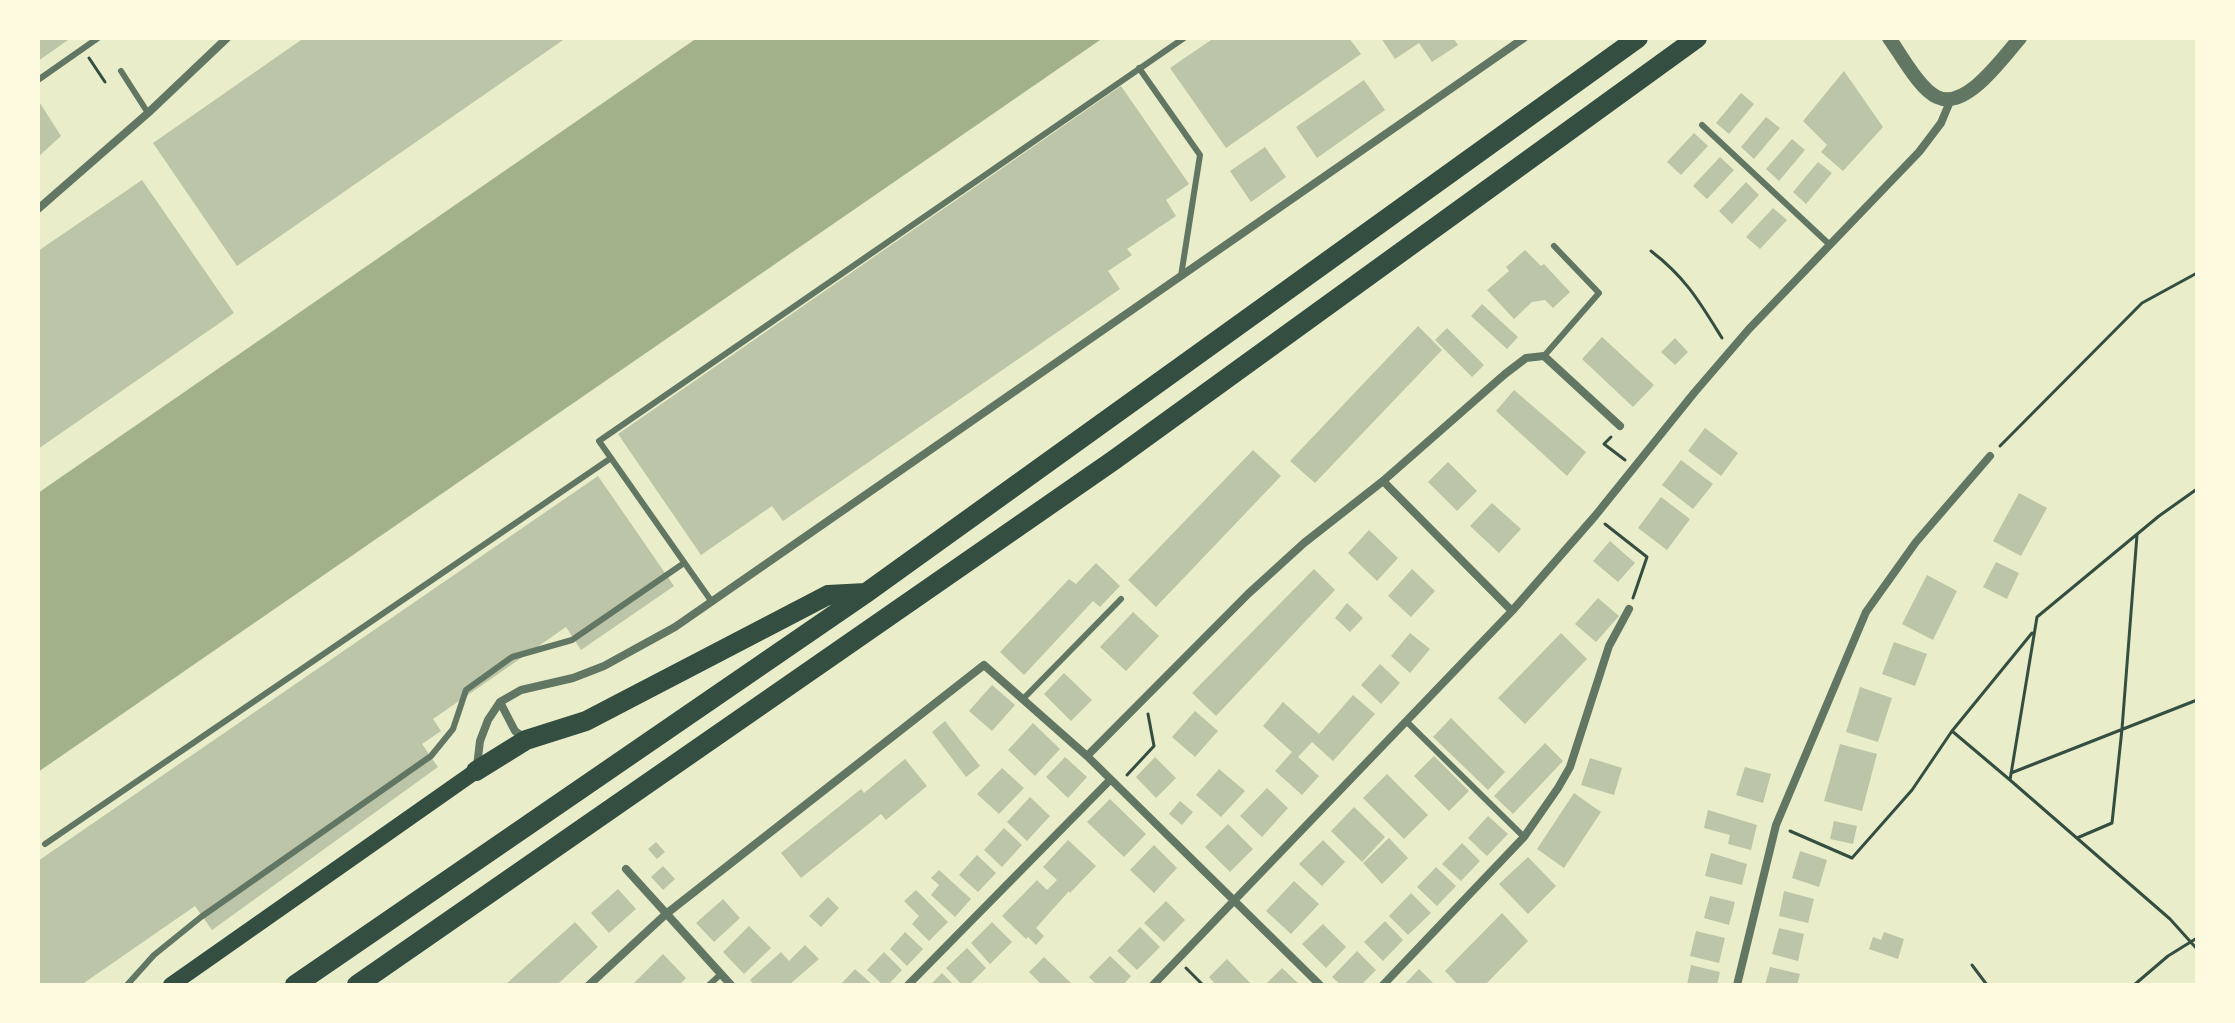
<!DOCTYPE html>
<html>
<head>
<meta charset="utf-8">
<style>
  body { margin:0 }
  #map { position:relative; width:2235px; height:1023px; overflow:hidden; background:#e9edc9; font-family:Lora,serif }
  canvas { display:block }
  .frame { position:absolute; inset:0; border:40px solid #fefae0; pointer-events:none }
</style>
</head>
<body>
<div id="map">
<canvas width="2235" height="1023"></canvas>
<div class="frame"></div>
</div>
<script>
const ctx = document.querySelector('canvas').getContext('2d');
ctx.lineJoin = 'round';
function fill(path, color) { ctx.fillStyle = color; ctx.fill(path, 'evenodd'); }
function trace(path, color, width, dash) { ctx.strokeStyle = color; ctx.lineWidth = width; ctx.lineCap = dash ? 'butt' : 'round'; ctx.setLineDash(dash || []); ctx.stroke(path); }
const water = new Path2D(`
  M697,38h406l-1065,734v-279z`);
const building = new Path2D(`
  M38,38h33l-33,23z
  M300,38h266l-329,228 -84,-123 148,-103z
  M1214,38h135l12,16 -135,94 -56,-80z
  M1381,38h72l5,7 -26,17 -13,-19 -24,16z
  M1844,71l39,56 -40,44 -22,-19 6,-7 -24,-24z
  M1364,80l21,30 -68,48 -21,-31z
  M1121,86l68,98 -23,16 10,16 -49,33 5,6 -24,16 12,18 -337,232 -11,-15 -71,49 -83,-121z
  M1741,93l13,11 -25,30 -13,-11z
  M38,100l23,36 -23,21z
  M1766,117l14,11 -26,31 -13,-12z
  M1694,133l14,13 -27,29 -14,-13z
  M1792,139l13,11 -26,31 -13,-12z
  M1265,147l21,30 -35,25 -21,-31z
  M1720,157l14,13 -27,29 -14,-13z
  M1818,162l14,11 -26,31 -13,-12z
  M142,180l92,133 -196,136v-198z
  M1746,182l13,13 -27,29 -13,-13z
  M1773,208l14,12 -27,29 -14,-12z
  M1525,250l16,16 3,-2 26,28 -17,16 -8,-8 -13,2 -18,17 -27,-29 22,-19 -3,-4z
  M1482,304l36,33 -11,12 -36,-33z
  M1418,326l24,24 -127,133 -25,-22z
  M1447,328l37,37 -12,12 -37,-37z
  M1602,337l52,48 -21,22 -51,-48z
  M1675,338l13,14 -13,13 -14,-13z
  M1514,390l72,62 -19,24 -71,-65z
  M1705,428l33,25 -17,23 -33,-25z
  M1253,450l28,26 -125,131 -28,-27z
  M1681,460l32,24 -20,25 -31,-24z
  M1448,462l29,29 -20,20 -29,-29z
  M598,476l76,110 -93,64 -15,-23 -133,92 8,12 -19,13 16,23 -226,163 -17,-24 -114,79h-43v-124z
  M2019,493l28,15 -26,48 -28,-15z
  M1661,497l29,22 -23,31 -29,-22z
  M1492,503l29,26 -22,24 -29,-27z
  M1369,530l29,28 -21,23 -29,-28z
  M1610,541l25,22 -17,19 -25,-21z
  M1996,562l23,11 -12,26 -24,-12z
  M1096,563l24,23 -20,21 -7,-6 -69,74 -24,-23 69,-73 7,5z
  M1314,569l21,21 -119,126 -24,-23z
  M1412,569l23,22 -24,26 -23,-21z
  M1927,575l30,16 -24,49 -31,-16z
  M1598,598l21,18 -23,26 -21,-18z
  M1347,603l16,15 -13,14 -15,-14z
  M1133,612l26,24 -33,35 -26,-24z
  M1410,633l20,16 -20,24 -19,-17z
  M1561,633l26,26 -62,65 -27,-26z
  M1894,642l33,12 -12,32 -33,-12z
  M1380,664l20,19 -19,21 -20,-19z
  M1064,673l28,27 -21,21 -27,-27z
  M992,685l23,20 -23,26 -23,-20z
  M1860,687l32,11 -14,44 -32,-10z
  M1353,695l22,19 -42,47 -21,-19 -14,15 21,19 -17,19 -27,-24 17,-19 -29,-26 20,-24 36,32z
  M1195,711l23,20 -23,26 -23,-20z
  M1451,718l54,54 -17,18 -55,-53z
  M945,721l35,45 -14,11 -34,-45z
  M1033,723l27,26 -25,27 -27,-26z
  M1545,743l18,18 -50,53 -19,-18z
  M1840,744l37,10 -15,57 -38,-10z
  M1434,756l35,35 -20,20 -35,-35z
  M1065,757l22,20 -19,21 -22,-21z
  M1155,757l21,21 -20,20 -20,-21z
  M1590,758l32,10 -8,27 -33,-10z
  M905,759l22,27 -41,34 -5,-6 -80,64 -20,-25 80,-64 3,4z
  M1745,767l26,7 -8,29 -27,-8z
  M1002,768l22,20 -25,26 -22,-20z
  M1219,769l26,22 -24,26 -25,-22z
  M1387,774l41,41 -24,24 -41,-41z
  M1267,788l21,20 -26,29 -22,-21z
  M1574,793l27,19 -37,56 -27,-19z
  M1030,797l20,19 -23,25 -20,-19z
  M1110,799l36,35 -22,23 -37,-35z
  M1180,801l13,11 -11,13 -13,-11z
  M1354,807l31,30 -23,25 -31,-31z
  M1708,810l49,15 -6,25 -23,-6 2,-9 -26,-7z
  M1488,816l20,18 -21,22 -19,-18z
  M1834,821l23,5 -4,18 -23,-5z
  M1228,824l25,25 -23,23 -25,-25z
  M1004,828l18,17 -20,22 -18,-17z
  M1389,838l19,20 -26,26 -19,-21z
  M1068,840l28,26 -26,27 -1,-2 -33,37 8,8 -8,9 -8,-8 -2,2 -24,-23 35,-36 10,10 10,-10 -14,-13z
  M1323,840l22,22 -23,24 -23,-22z
  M656,842l9,10 -8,7 -9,-10z
  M1462,843l18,18 -19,20 -19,-17z
  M1154,845l23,23 -23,25 -24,-23z
  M1800,851l27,9 -8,27 -27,-9z
  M1711,853l36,11 -5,21 -37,-9z
  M977,855l19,18 -18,19 -19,-17z
  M1528,857l28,29 -28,28 -29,-30z
  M663,866l12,13 -12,11 -12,-13z
  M1436,867l20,19 -19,20 -20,-19z
  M939,870l32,29 -16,18 -24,-22 8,-10 -8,-7z
  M1294,881l25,23 -28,30 -25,-23z
  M618,889l18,20 -27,24 -18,-20z
  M916,890l32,32 -19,19 -17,-17 7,-8 -15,-15z
  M1784,891l30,8 -6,24 -29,-7z
  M1411,893l20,20 -23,22 -19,-19z
  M1710,896l25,6 -6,23 -25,-7z
  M828,897l11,11 -18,19 -12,-11z
  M723,899l17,19 -26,24 -18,-19z
  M1166,901l19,19 -21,22 -20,-19z
  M1502,913l26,28 -43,44h-27l-13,-14z
  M1385,921l18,19 -20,21 -19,-19z
  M575,922l23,25 -38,35 -4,3h-51z
  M992,922l20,20 -22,22 -19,-21z
  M1323,924l23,23 -20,21 -24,-24z
  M749,926l22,22 -27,26 -21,-22z
  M1140,927l20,20 -23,23 -20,-19z
  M1779,928l25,6 -6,27 -26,-7z
  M1696,931l29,7 -6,25 -29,-7z
  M905,932l18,17 -16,17 -17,-17z
  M1884,932l20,7 -6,20 -29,-10 4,-12 8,3z
  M805,945l14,14 -30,26h-35l-4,-5 31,-28 8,9z
  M967,948l19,20 -17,17h-7l-16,-17z
  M1357,951l19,19 -15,15h-20l-9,-8z
  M884,952l18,18 -14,15h-5l-16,-15z
  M663,954l23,24 -7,7h-47z
  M1110,956l21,20 -8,9h-26l-8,-8z
  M1044,957l29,28h-31l-13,-13z
  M1227,959l25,26h-36l-7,-8z
  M1691,965l29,7 -3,13h-30z
  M1770,967l30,7 -3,11h-32z
  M1282,968l18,17h-35z
  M855,969l18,16h-33z
  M1419,969l16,16h-31z
  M942,973l12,12h-24z`);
const path = new Path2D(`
  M89,58l16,24
  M1651,251c35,27 48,50 71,87
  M1611,437l-7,7 21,16
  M2000,446l142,-143 55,-30
  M2197,489l-38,27 -122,101 -27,163 160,139 27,30
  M1605,524l42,33 -14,41
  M1952,731l58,49
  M2011,773l186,-73
  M1127,775l27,-29 -6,-32
  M1790,831l62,27 60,-68 40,-59 80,-98
  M2077,838l35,-15 10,-94 15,-194
  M1972,965l15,20
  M1186,968l17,17
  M2134,985l34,-29 29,-18`);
const service = new Path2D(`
  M1139,68l61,87 -19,121
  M121,71l27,42
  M38,80l60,-42
  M1702,125l128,120
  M1544,356l55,-63 -45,-47
  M712,602l-113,-161 585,-403
  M1023,699l98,-100
  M1407,722l117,115
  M45,844l566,-386
  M127,985l27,-30 47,-38 230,-161 22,-27 13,-39 46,-33 60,-17 112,-77
  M709,985l12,-11`);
const minor = new Path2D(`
  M38,209l110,-96 79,-75
  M1383,481l129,130
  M500,702l15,29 11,8
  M1087,756l161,-162 56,-51 79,-62 122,-107 21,-16 18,-2 76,70
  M477,766l3,-25 8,-21 12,-18 21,-12 52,-12 31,-12 71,-39 849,-589
  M626,869l105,116
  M589,985l77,-71 318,-249 103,91 233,229
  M908,985l202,-205
  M1153,985l359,-374 83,-95 99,-123 55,-64 170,-177 22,-29 10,-24
  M1383,985l141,-148 34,-49 12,-21 39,-121 20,-37
  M1737,985l39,-160 90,-213 50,-70 74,-86`);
const tertiary = new Path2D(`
  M1889,38c11,15 31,52 48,59 29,14 66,-40 83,-59`);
const secondary = new Path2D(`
  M171,985l305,-214`);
const trunk = new Path2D(`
  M476,771l50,-31 60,-19 242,-126 38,-2
  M295,985l571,-392 772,-555
  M357,985l757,-525 583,-422`);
fill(water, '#a3b18a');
fill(building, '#bcc5a7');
trace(path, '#344e41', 3);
trace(service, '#617663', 6);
trace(minor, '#617663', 8);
trace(tertiary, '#617663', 14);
trace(secondary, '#344e41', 16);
trace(trunk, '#344e41', 20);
</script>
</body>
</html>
